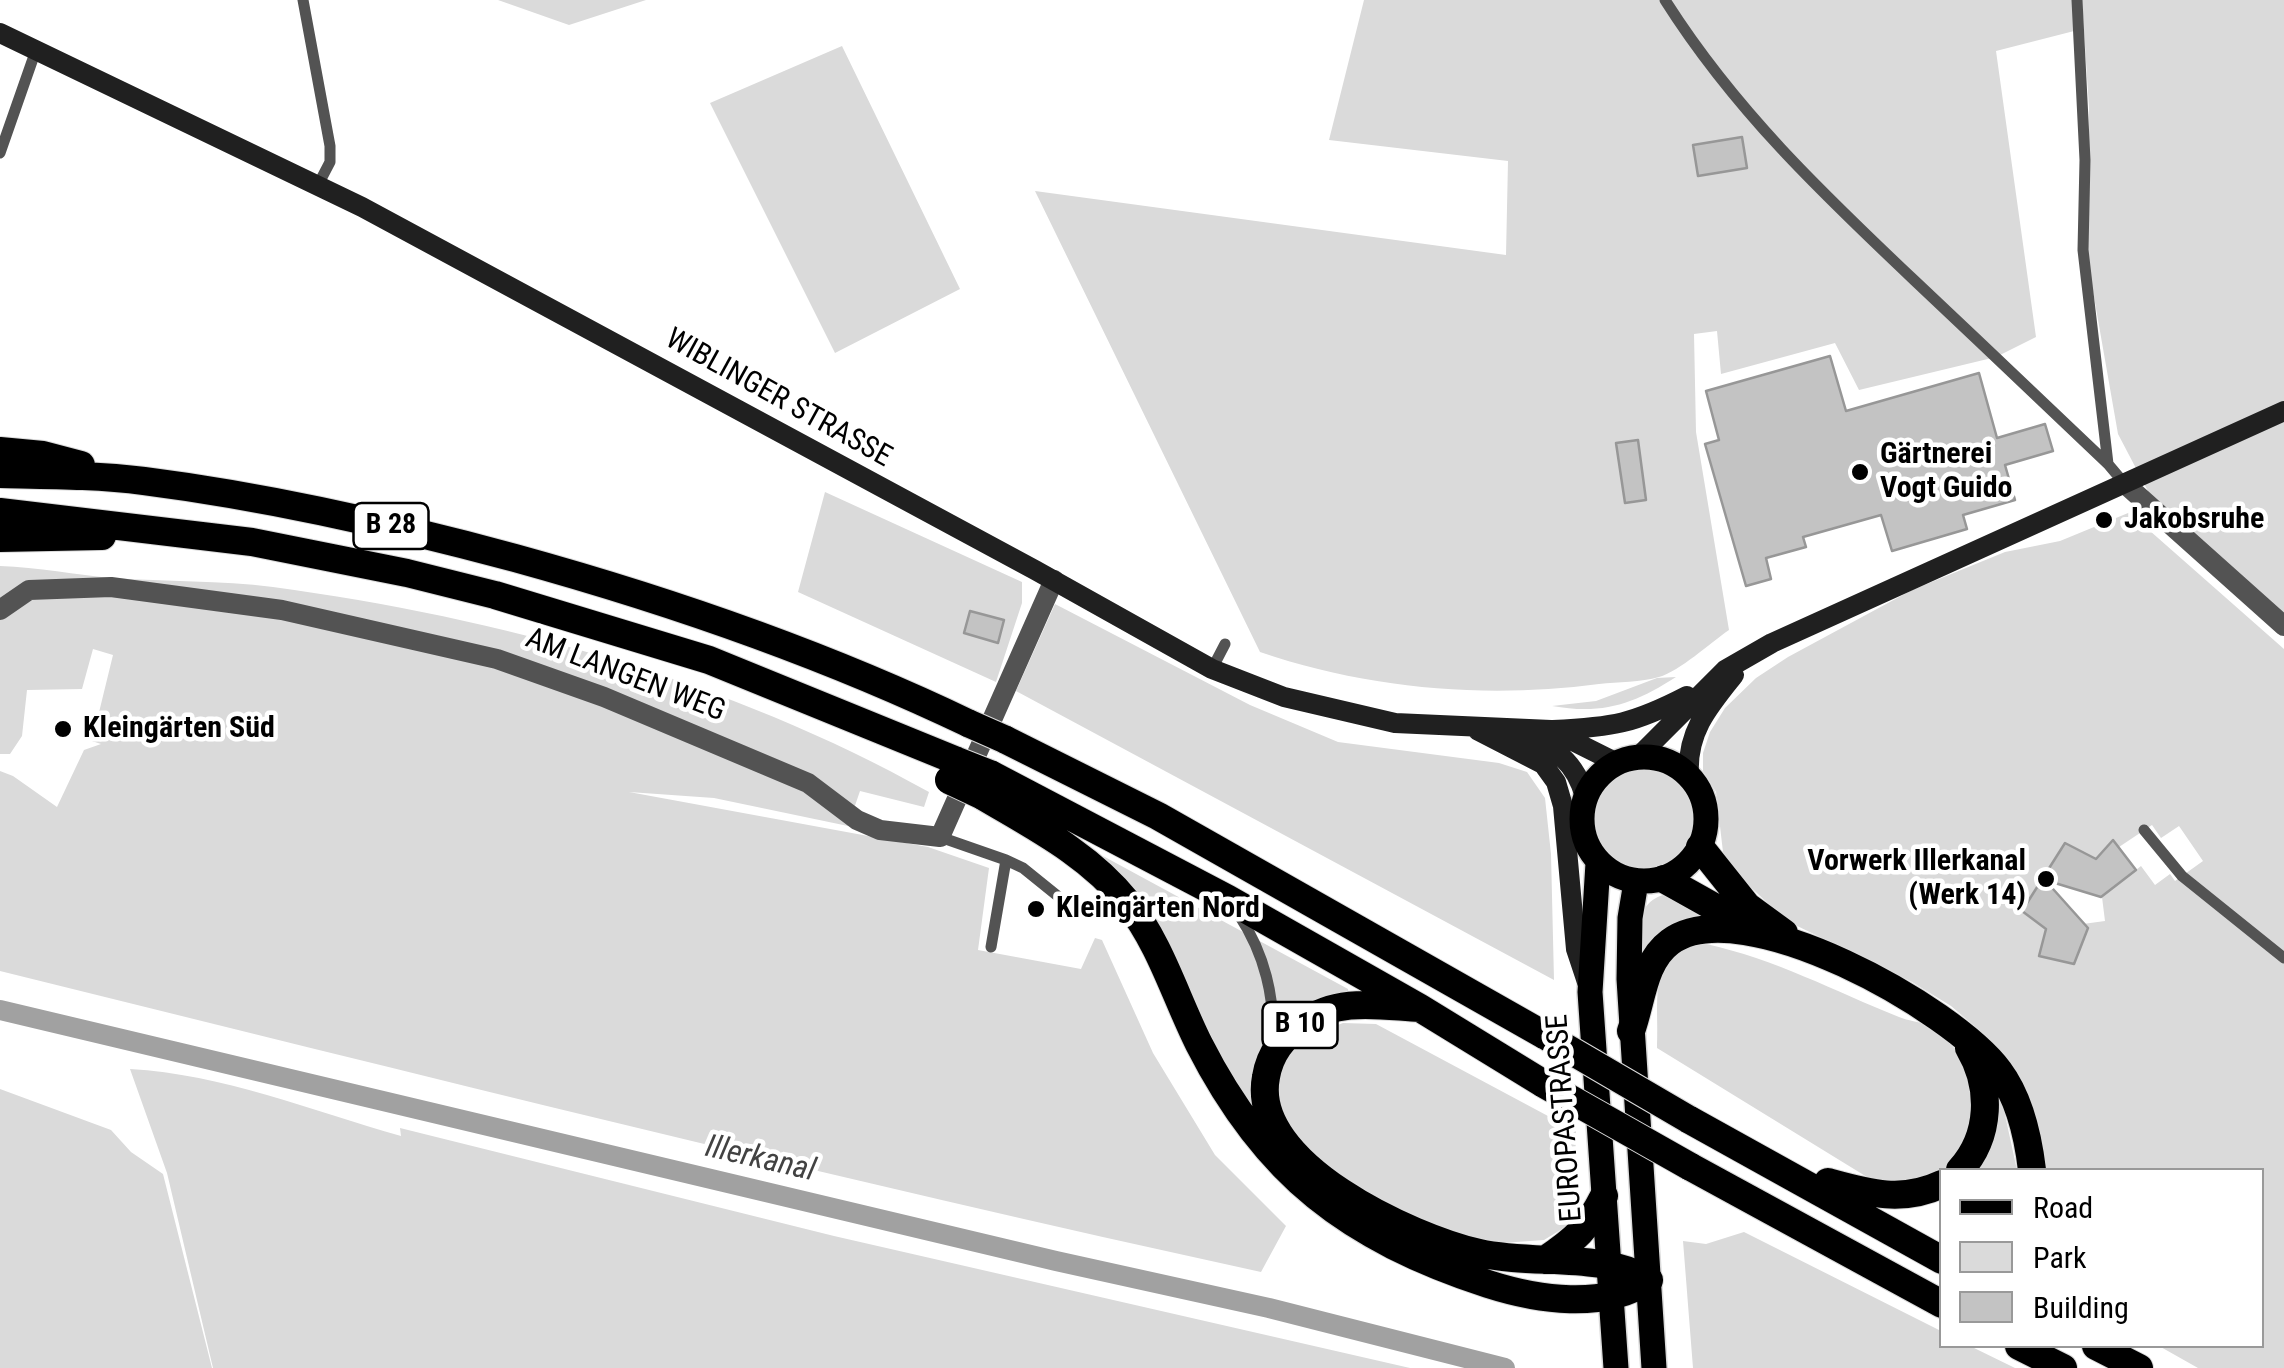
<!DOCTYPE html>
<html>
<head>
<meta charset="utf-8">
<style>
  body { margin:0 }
  #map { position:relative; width:2284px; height:1368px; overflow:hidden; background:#fff; font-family:"Roboto Condensed",sans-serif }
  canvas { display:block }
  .legend { position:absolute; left:1939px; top:1168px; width:325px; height:180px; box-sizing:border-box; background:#fff; border:2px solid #999; margin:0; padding:12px 18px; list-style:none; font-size:30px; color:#000 }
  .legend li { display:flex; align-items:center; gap:20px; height:50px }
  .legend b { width:50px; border:2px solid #999 }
</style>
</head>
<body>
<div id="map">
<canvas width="2284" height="1368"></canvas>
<ul class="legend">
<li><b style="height:12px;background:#000"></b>Road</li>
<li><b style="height:28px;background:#dadada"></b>Park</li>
<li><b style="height:28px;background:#c3c3c3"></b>Building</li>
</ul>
</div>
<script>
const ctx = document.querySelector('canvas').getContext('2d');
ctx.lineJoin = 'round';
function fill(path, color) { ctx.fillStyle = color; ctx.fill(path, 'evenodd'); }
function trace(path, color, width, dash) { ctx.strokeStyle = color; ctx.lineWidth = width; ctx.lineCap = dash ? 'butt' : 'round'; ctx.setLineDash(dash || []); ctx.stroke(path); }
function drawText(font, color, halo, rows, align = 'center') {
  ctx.font = font + ' "Roboto Condensed",sans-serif'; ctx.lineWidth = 9; ctx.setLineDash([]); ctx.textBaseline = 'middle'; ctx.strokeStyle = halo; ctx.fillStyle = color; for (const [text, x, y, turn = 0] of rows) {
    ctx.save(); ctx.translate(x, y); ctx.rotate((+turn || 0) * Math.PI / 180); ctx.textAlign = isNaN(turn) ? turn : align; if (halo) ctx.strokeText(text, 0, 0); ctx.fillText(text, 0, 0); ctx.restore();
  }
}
const green = new Path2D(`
  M498,0h148l-77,25z
  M1364,0h710l4,30 -82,21 40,286 -40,20 -137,33 -24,-47 -114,31 -4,-43 -23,3 2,98 33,198c-19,13 -49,41 -70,47 -18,5 -41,5 -60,7 -114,15 -230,5 -339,-32l-225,-461 471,64 2,-94 -179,-21z
  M2082,0h202v618l-134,-123 -32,-61 -31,-177 2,-149z
  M842,46l118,243 -125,64 -125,-250z
  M825,492l197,90v21l-26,79 -198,-90z
  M2133,511l17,8 -9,4 143,126v719h-86l-39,-22h103v-176h-221l-24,-95 -38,-45 -28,-24 -39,-24 -125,-61 -56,-52 -8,-17 -7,-60 -13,-21v-18l7,-21 15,-24 31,-30 32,-21 124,-67 93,-38 55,-11zM2152,825l9,13 18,-12 24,35 -28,20 -5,-7 -15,11 -14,-19 -39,31 3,24 -59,8 -23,-19 41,-67 32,16 16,-19 7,7z
  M0,566c38,1 76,9 113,12 53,4 107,2 160,9 227,31 456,93 656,205l-5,15 -64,-16 -12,35 -134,-28 -85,-6 299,55 61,21 -11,82 103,19 14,-31 7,2 51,113 62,102 71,71 -25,46c-422,-92 -841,-197 -1261,-301v-200l13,5 44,31 27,-57 17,-6 -9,-3 21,-86 -20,-6 -11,40 -55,1 -5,46 -12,18h-10z
  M1055,604l195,101 88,37 161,21 28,9 18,26 6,56 3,126 -538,-289z
  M1676,677c-42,27 -73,38 -124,29l44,-5 61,-23z
  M1594 819a50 50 0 1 1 100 0a50 50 0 1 1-100 0Z
  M1103,856l245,133 1,8 -38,10 -54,109 -40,-62 -81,-159z
  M1671,893l52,30 -86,49c1,-33 -7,-72 34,-79z
  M1706,944c69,15 128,47 193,73 9,4 20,4 29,9 10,5 22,17 29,25 19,26 21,57 10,87 -14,40 -50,44 -87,47l-223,-137c3,-47 -13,-98 49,-104z
  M1343,1023l33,1 200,107 -2,77 -7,18 -23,14 -42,3 -47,-8 -27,-10 -103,-53 -41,-48 -7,-37 7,-25 18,-24z
  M130,1069c92,5 183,42 271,67l-1,-8 434,108 576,132h-1197l-46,-195z
  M0,1089l111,41 20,22 32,22 49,194h-212z
  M2002,1101l15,69h-47l26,-68z
  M1744,1232l197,99 1,15h28l45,22h-322l-10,-127 23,3z`);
const canal = new Path2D(`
  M0,1010l1056,251 213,47 236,60`);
const building = new Path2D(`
  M1742,137l5,31 -49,8 -5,-31z
  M1830,356l16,55 133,-38 18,65 48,-14 8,27 -48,14 10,35 -52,15 4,14 -75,22 -11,-36 -78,22 3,10 -40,11 5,21 -25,7 -41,-142 14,-4 -13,-49z
  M1638,440l8,60 -21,3 -9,-60z
  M970,611l34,9 -6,23 -34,-10z
  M2113,840l23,30 -35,27 -56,-17 43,48 -14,36 -35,-8 7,-27 -24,-18 43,-68 31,16z`);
const service = new Path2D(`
  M303,0l27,146v16l-12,23
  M1665,0c69,109 156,192 249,280 65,61 130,123 194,184
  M2077,0l8,160 -2,90 25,214 16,19
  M0,153l36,-103
  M1212,669l13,-25
  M2144,830l38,46 102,82
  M940,837l66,23
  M1239,915c25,38 37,83 33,129
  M991,947l15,-87 17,8 52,42`);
const minor = new Path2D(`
  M2124,483l160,143
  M0,610l29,-20 82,-3 171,23 215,49 107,38 204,86 49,37 23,10 60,7 114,-257`);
const secondary = new Path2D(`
  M0,33l362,174 673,363 177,99 72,28 111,26 156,7 66,33
  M1477,730l66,34 13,18 7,24 13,143 11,33
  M1553,730c60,-3 80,-6 134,-34
  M1522,733c32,14 54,29 63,64
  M1638,757l87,-87 47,-27 512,-232
  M1689,776c-3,-43 19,-69 45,-101`);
const primary = new Path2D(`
  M1582 819a62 62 0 1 1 124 0a62 62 0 1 1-124 0Z
  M1598,863l-8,129 26,376
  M1636,882l-6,36 -1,61 25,389`);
const trunk = new Path2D(`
  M0,451l43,4 38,10
  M0,474c48,1 97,1 144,7 125,16 249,44 371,77 156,43 309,96 455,166
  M0,512l252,30 155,31 88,22 214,65 248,101
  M0,538l102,-2
  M1004,739l154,77 388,220
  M990,774l238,125 192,109 124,76
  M981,795c52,31 108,59 146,107 34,43 48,94 72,142 67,132 150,194 289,240 50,16 115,26 161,-4 -53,-29 -113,-14 -170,-27 -67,-15 -230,-89 -213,-176 4,-24 17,-40 37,-54 35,-26 77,-17 117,-15
  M1700,847l47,59 37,27
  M1664,879l84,47
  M1631,1031c11,-30 12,-69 39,-89 72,-53 283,67 329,129 21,28 29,65 33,99
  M1688,1119l254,141
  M1689,1166l253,138
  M1960,1170c31,-34 32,-83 9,-122
  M1828,1182c40,11 74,21 114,2
  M1545,1260c30,-20 43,-32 59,-64
  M2019,1346l44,22
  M2096,1346l43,22`);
const trunkBridge = new Path2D(`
  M970,724l34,15
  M957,761l33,13
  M949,780l32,15
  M1546,1036l142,83
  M1544,1084l145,82`);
const markers = [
  [1860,472,10,"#000"],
  [2104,520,10,"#000"],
  [63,729,10,"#000"],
  [2046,879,10,"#000"],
  [1036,909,10,"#000"]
];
const shields = [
  [391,526,75],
  [1300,1025,75]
];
const shieldNames = [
  ["B 28",391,526],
  ["B 10",1300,1025]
];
const streetNames = [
  ["WIBLINGER STRASSE",778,399,29],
  ["AM LANGEN WEG",625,676,21],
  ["EUROPASTRASSE",1566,1118,-94]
];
const poiNames = [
  ["Gärtnerei",1880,455],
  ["Vogt Guido",1880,489],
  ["Jakobsruhe",2124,520],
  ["Kleingärten Süd",83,729],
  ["Vorwerk Illerkanal",2026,862,"right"],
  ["(Werk 14)",2026,896,"right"],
  ["Kleingärten Nord",1056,909]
];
const waterNames = [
  ["Illerkanal",760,1160,13]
];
fill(green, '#dadada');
trace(canal, '#a1a1a1', 20);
fill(building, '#c3c3c3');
trace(building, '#979797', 2.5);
trace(primary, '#dbdbdb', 28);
trace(trunk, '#dbdbdb', 30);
trace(service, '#535353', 11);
trace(minor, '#535353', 20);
trace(secondary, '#202020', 20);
trace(primary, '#000', 25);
trace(trunk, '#000', 28);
trace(trunkBridge, '#dbdbdb', 30, []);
trace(trunkBridge, '#000', 28);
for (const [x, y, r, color] of markers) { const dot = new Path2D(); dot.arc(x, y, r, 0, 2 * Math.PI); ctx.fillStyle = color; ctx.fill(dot); trace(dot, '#fff', 4); }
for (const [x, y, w] of shields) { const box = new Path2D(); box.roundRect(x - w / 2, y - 23, w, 46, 8); ctx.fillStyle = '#fff'; ctx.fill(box); trace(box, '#000', 2.5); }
drawText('bold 28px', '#000', null, shieldNames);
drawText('30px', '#000', '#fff', streetNames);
drawText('bold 30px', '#000', '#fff', poiNames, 'left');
drawText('italic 32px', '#424242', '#fff', waterNames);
</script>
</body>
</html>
